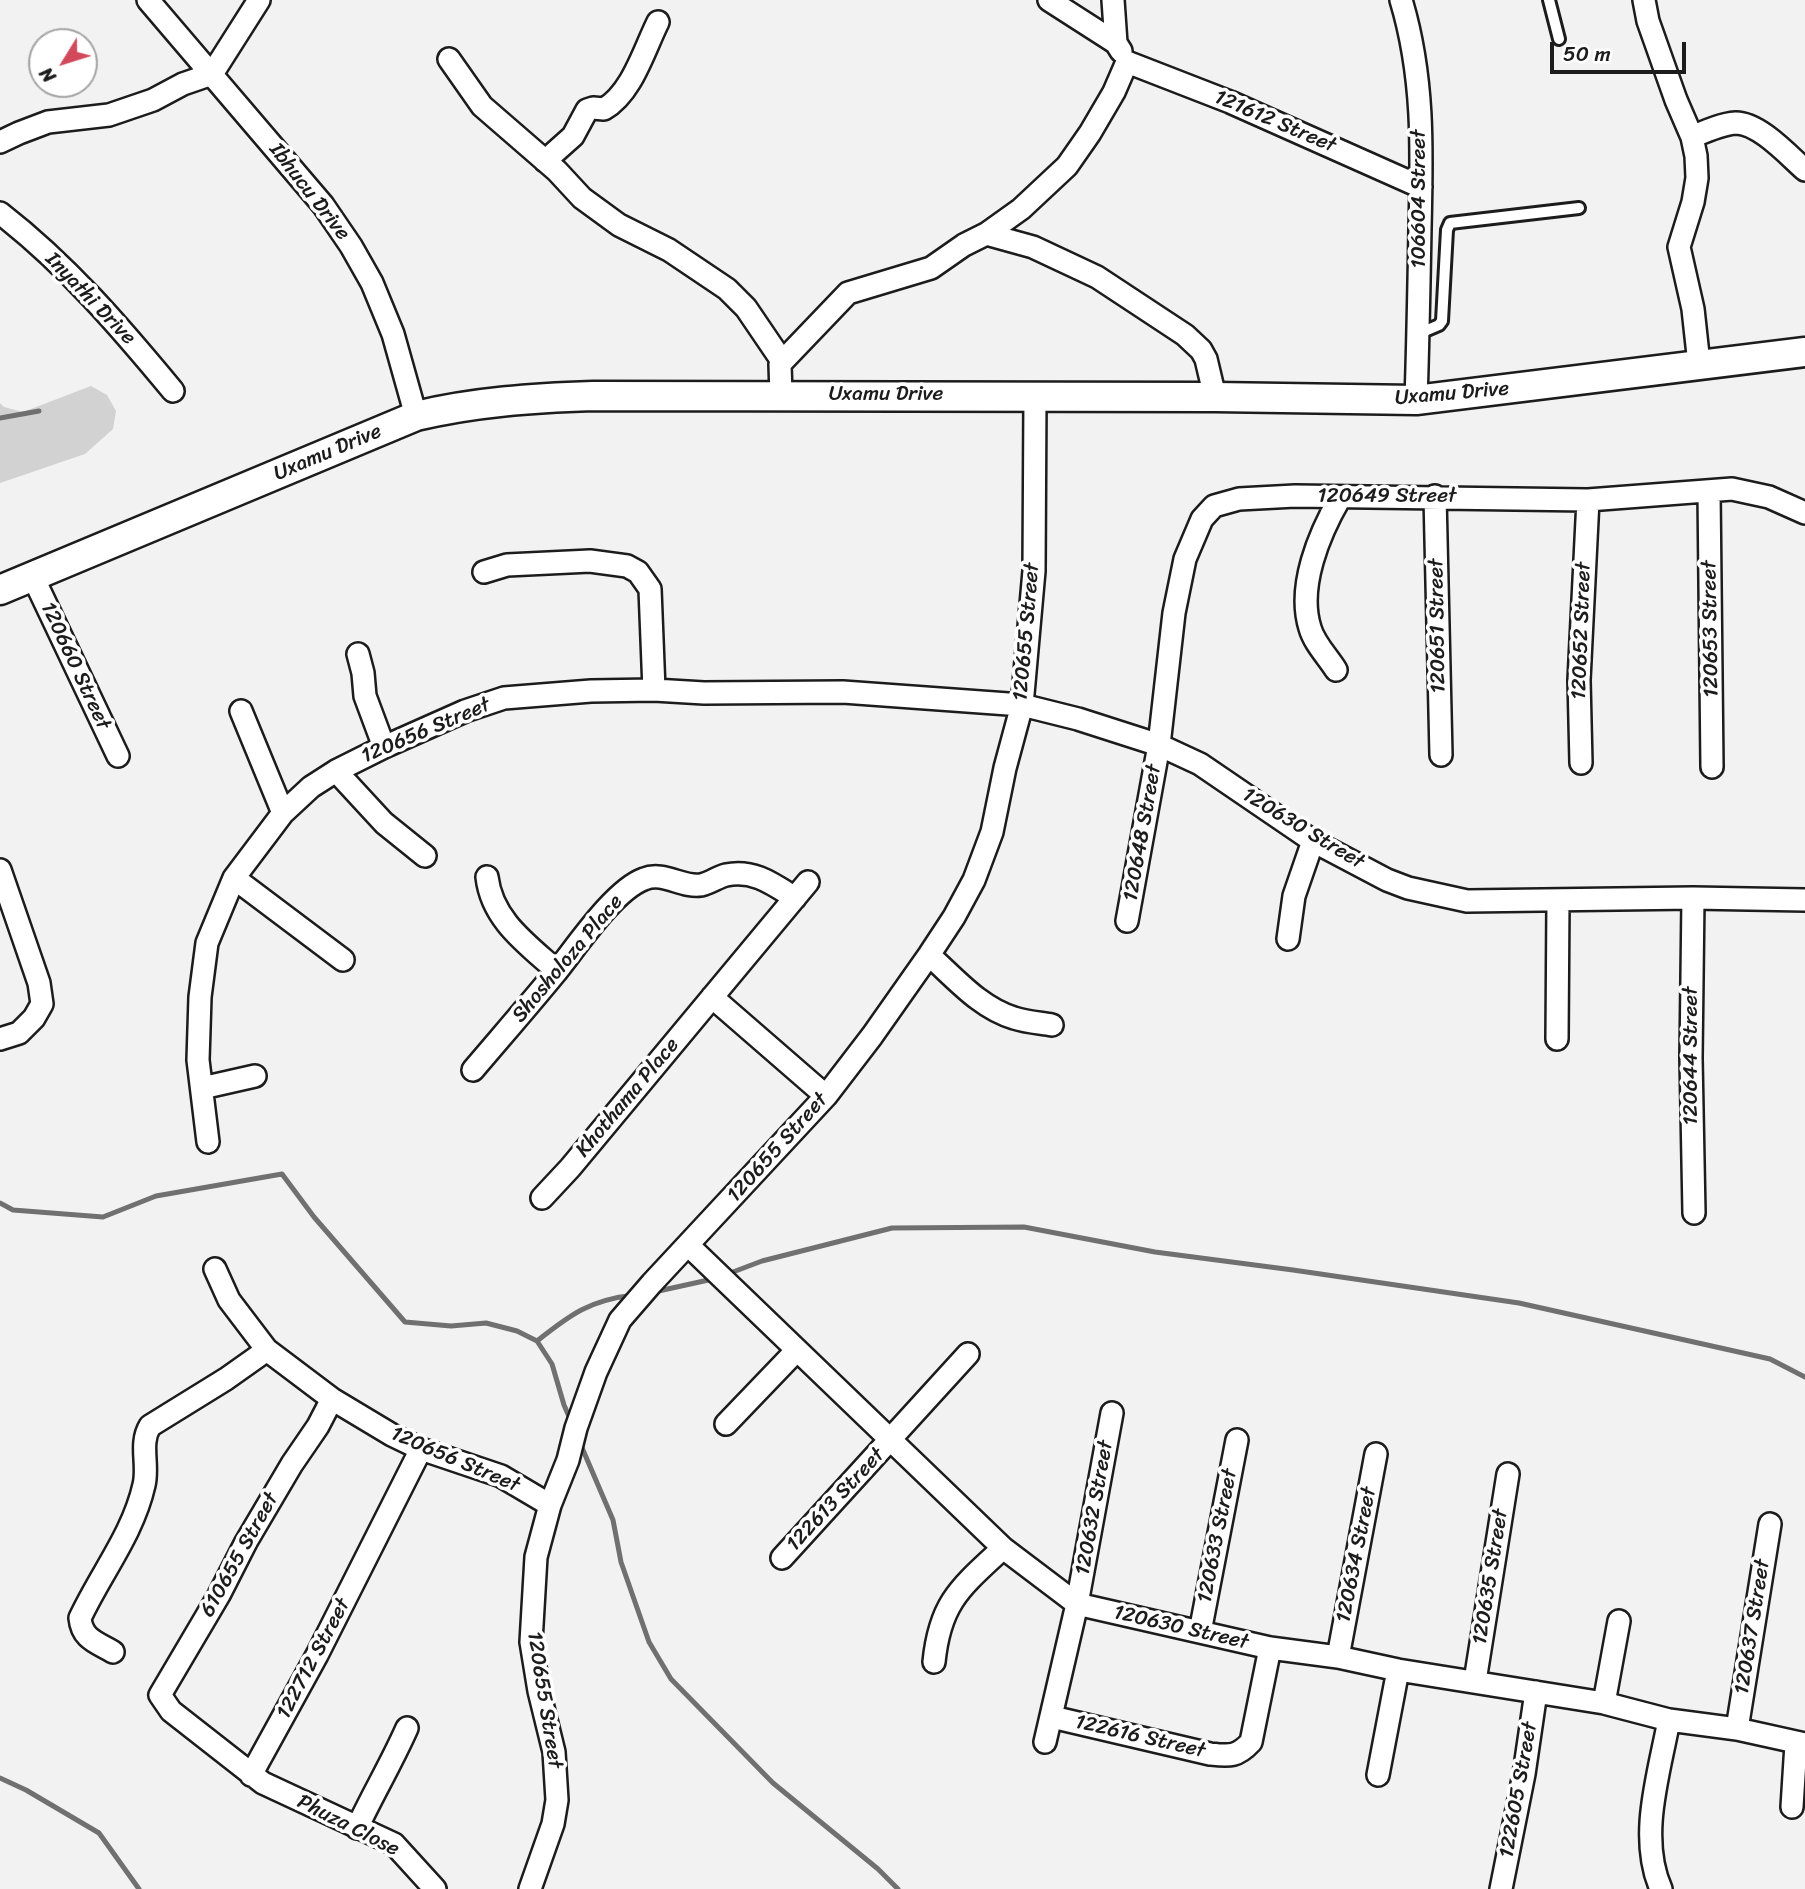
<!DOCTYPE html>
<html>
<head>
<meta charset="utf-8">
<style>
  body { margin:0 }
  #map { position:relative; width:1805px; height:1889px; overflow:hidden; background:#f2f2f2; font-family:Sriracha,sans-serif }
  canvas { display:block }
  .north { position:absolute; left:28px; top:28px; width:70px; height:70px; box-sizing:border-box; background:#fff; border:2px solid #a4a4a4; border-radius:50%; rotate:232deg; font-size:19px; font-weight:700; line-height:28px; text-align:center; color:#1c1c1c }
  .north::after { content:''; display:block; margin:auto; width:24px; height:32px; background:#d1495b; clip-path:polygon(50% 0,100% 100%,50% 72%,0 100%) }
  .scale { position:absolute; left:1550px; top:42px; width:136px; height:32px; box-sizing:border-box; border:4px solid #1c1c1c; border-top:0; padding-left:9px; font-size:21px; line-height:24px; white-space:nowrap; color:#1c1c1c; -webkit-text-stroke:5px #fff; paint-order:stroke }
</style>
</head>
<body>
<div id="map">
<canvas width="1805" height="1889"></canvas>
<div class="north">N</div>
<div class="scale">50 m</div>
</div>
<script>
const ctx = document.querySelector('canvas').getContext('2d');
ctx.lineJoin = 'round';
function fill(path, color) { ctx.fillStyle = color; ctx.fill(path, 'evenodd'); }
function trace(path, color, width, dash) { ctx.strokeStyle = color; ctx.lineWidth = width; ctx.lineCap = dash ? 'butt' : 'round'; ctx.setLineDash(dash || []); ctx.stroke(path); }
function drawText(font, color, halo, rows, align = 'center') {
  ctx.font = font + ' Sriracha,sans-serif'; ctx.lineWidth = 7; ctx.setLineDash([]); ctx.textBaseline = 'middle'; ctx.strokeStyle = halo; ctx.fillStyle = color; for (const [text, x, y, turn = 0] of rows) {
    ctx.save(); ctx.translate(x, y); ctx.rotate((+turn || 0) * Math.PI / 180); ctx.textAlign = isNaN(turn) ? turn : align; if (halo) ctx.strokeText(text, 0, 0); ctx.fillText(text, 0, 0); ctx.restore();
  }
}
const green = new Path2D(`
  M91,386l16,9 9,16 -3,18 -28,25 -85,29v-80l4,4 19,5z`);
const stream = new Path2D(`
  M0,418l39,-7
  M0,1203l13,7 90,7 53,-21 126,-22 32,43 91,105 46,4 35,-3 31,8 20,10 15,23 12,41 7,16
  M725,1275l37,-14 130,-33 132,-1 131,25 138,18 226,33 251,56 35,18
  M654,1292l59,-13
  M537,1341c34,-27 53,-41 97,-46
  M580,1443l33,77 8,42 28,80 22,37 102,104 105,86 20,20
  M0,1778l26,12 73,43 40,56`);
const lane = new Path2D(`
  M1549,0l10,39
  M1418,334l21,-9 3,-4 5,-91 3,-7 129,-15`);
const street = new Path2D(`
  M148,0l175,205 28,41 21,37 21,51 23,82
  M1049,0l67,43
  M1113,0l3,43 5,8
  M1401,0c23,76 21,150 19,228 -1,57 -2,114 -4,172
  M1644,0l4,21 28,79 16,37 4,19 1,22 -4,24 -14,45 14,62 6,55
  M449,59l33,47 75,65 25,27 37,27 50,25 58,39 19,19 36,53
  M1127,62l103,40 191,85
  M1692,137c14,-6 29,-13 44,-14 23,0 52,32 69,47
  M0,142l19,-9 29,-11 61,-7 44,-15 30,-16 29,-10 47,-74
  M545,161l28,-25 14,-26 6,-2 11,1c28,-16 40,-59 54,-87
  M0,213c67,52 120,114 173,178
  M986,234l47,13 64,30 88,58 16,15 5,9 9,38
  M781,395l-1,-31 68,-71 83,-25 33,-23 22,-11 35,-25 46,-43 23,-33 24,-41 13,-30
  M1709,491l3,276
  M1435,496l6,259
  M484,572l23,-7 83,-4 37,5 11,6 12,17 4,101
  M33,577l85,179
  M358,654l5,19 2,23 19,51
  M1336,670c-8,-13 -22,-27 -26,-42 -13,-41 9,-94 30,-130
  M241,711l42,102
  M1581,763l-2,-83 9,-180
  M336,771l48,52 41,33
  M0,870l39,113 3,21 -8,14 -15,15 -19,6
  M487,877c5,43 40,67 70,94
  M234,878l109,82
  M1693,898l-2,160 3,155
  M1127,921l32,-176 15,-132 11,-54 17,-40 12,-13 25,-7 56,-3 293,4 144,-11 37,8 36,16
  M1288,939l6,-43 19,-55
  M929,955c26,23 51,53 85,63 12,4 26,5 38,7
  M712,997l114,99
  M1557,1039l1,-139
  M473,1070c28,-33 56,-65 83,-98 21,-26 58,-82 88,-93 20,-8 38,9 57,6 9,-2 17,-8 25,-10 27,-6 47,9 69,23
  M202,1088l53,-12
  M208,1142l-10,-82 2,-63 7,-54 27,-65 49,-65 28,-26 25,-16 48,-24 81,-36 39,-13 87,-7 63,-1 50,3 139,-1 179,13 56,14 81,26 41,19 113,77 74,39 21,8 59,13 226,-3 112,2
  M542,1198l28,-30 238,-286
  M688,1245l315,303 74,56 193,44 68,9 60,13 206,33 65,17 68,9 68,15
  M215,1269l14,31 38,50 65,49 60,36 29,14 80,27 49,29
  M332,1399l-14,27 -26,38 -46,78 -27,53 -59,100 11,16 92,72 131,61 41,45
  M726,1424l70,-73
  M782,1558l186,-204
  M1200,1632l37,-192
  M113,1652c-17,-10 -31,-13 -33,-34 21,-45 53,-84 64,-133 5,-20 -5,-41 6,-59l76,-47 41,-29
  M1338,1657l38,-203
  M934,1662c6,-60 27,-75 69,-114
  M1475,1681l33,-207
  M1604,1703l15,-82
  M1052,1717l158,37c20,2 27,3 41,-12l19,-94
  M1737,1729l33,-205
  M1045,1742l32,-138 35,-191
  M251,1775l66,-120 104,-206
  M1378,1775l20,-105
  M1792,1807l4,-63
  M357,1828c16,-34 35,-66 50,-100
  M530,1889l23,-65 4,-24 -3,-48 -15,-61 -8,-49 5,-85 14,-52 18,-45 8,-32 20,-56 24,-52 32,-37 174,-187 46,-60 57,-81 25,-38 20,-37 18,-48 13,-64 17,-63 12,-134 1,-175
  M1501,1889l23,-115 12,-82
  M1661,1889c-23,-52 -2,-115 8,-169`);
const secondary = new Path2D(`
  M0,590l416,-174c58,-14 117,-18 177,-20l622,1 201,3 389,-48`);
const streetNames = [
  ["121612 Street",1275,122,23],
  ["Ibhucu Drive",309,192,52],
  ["106604 Street",1420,199,-90],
  ["Inyathi Drive",90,299,46],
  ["Uxamu Drive",1452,394,-5],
  ["Uxamu Drive",886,395],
  ["Uxamu Drive",328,453,-23],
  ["120649 Street",1387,497],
  ["120651 Street",1438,626,-91],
  ["120653 Street",1711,629,-91],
  ["120652 Street",1582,631,-88],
  ["120655 Street",1027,632,-85],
  ["120660 Street",75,666,65],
  ["120656 Street",426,731,-23],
  ["120630 Street",1303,829,31],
  ["120648 Street",1143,833,-80],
  ["Shosholoza Place",568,959,-50],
  ["120644 Street",1692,1056,-90],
  ["Khothama Place",628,1098,-50],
  ["120655 Street",778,1148,-48],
  ["120656 Street",455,1460,23],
  ["122613 Street",836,1500,-47],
  ["120632 Street",1095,1508,-80],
  ["120633 Street",1218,1536,-79],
  ["610655 Street",240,1555,-61],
  ["120634 Street",1357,1555,-79],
  ["120635 Street",1491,1577,-81],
  ["120637 Street",1753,1627,-81],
  ["120630 Street",1181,1628,13],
  ["122712 Street",314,1659,-62],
  ["120655 Street",544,1700,81],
  ["122616 Street",1140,1737,13],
  ["122605 Street",1519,1790,-80],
  ["Phuza Close",348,1826,27]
];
fill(green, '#d2d2d2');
trace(stream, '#707070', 5);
trace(lane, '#1c1c1c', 16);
trace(street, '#1c1c1c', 26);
trace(secondary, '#1c1c1c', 33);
trace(lane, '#fff', 10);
trace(street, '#fff', 21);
trace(secondary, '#fff', 28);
drawText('21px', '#1c1c1c', '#fff', streetNames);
</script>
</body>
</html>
